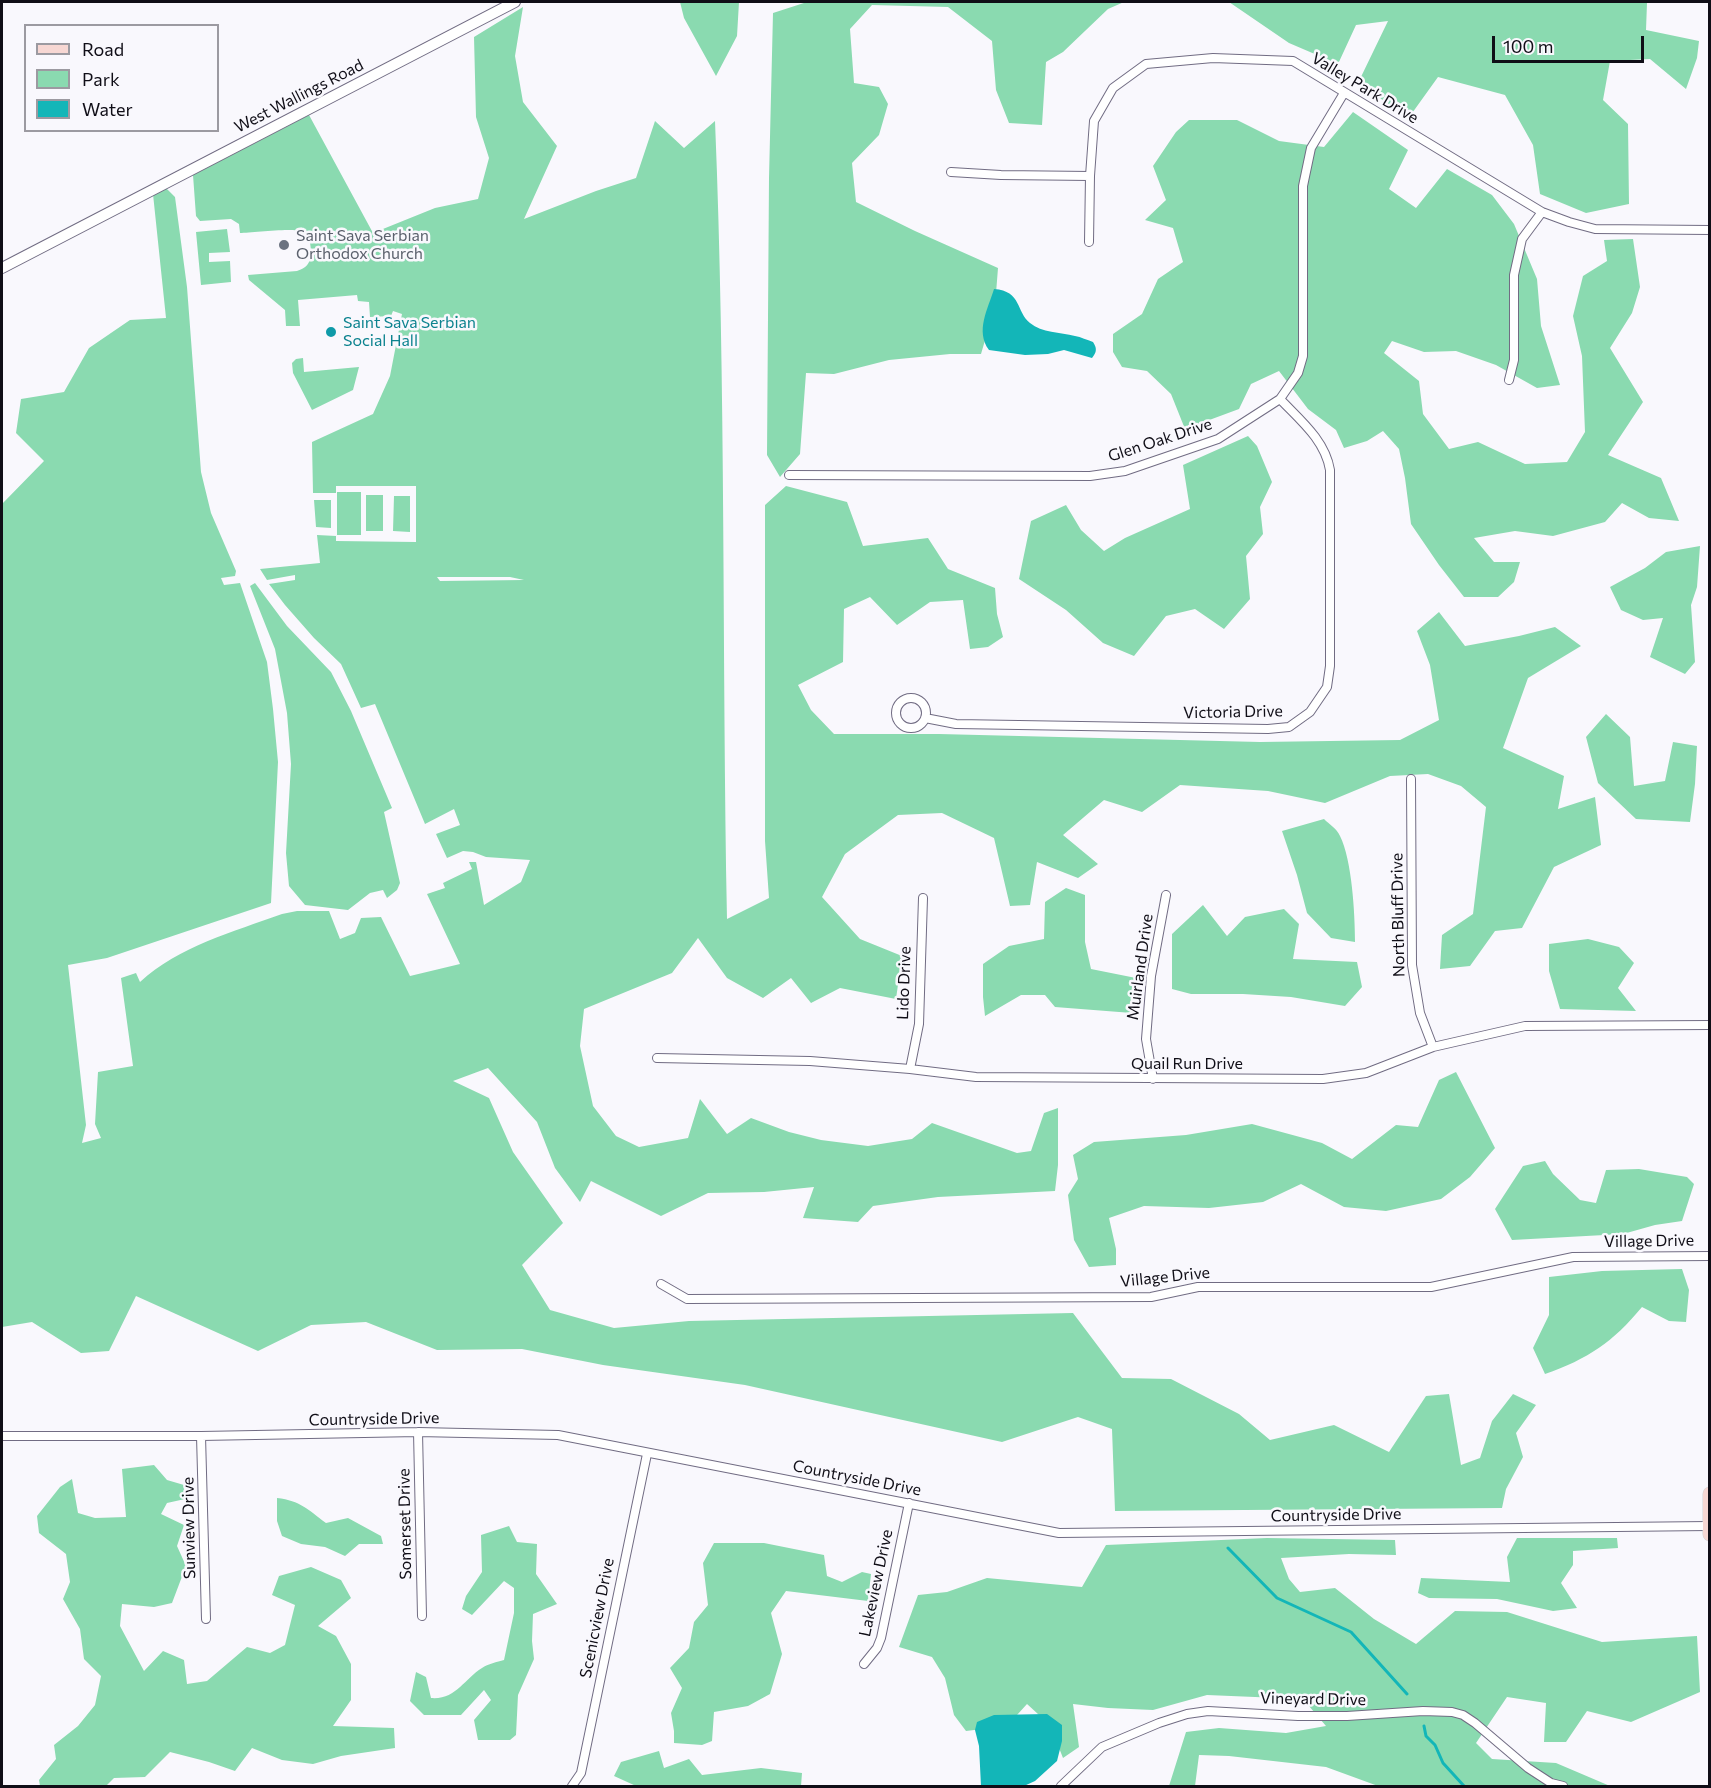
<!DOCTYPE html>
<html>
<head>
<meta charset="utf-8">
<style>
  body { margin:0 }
  #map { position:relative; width:1711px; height:1788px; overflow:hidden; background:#f9f8fd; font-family:Commissioner,sans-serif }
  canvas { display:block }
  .frame { position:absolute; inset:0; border:3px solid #100e17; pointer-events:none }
  .legend { position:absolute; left:24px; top:24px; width:195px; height:108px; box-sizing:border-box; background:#f9f8fd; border:2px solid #9c9aa1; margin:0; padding:8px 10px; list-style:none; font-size:18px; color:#100e17 }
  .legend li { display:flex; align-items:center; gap:12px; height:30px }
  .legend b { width:30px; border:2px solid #9c9aa1 }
  .scale { position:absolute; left:1492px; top:36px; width:152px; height:27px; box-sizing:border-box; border:3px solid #100e17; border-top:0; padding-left:8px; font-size:18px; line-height:21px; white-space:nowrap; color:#100e17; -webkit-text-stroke:4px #f9f8fd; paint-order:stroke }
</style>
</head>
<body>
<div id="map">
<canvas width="1711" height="1788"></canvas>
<div class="frame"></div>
<ul class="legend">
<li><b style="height:8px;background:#f7d7d3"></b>Road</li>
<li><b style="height:16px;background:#8adab0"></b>Park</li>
<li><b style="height:16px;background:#13b6b8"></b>Water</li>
</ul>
<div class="scale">100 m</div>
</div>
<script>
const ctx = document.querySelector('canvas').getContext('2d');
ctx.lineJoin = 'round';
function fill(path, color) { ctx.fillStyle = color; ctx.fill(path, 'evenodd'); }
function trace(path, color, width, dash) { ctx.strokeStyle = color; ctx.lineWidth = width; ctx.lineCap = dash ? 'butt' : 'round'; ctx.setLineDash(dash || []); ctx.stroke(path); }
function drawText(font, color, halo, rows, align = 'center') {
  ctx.font = font + ' Commissioner,sans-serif'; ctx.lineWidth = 5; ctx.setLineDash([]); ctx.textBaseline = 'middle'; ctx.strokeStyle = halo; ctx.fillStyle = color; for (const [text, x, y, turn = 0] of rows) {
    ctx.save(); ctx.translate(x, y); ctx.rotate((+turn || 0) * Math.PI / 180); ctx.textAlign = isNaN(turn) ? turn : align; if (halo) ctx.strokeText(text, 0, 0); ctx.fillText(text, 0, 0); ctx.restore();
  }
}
const green = new Path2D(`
  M680,2h59l-2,34 -21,40 -32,-58z
  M807,2h317l-16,7 -45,43 -17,10 -4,63 -33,-2 -13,-33 -4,-49 -44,-34 -76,-2 -22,24 4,54 25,4 9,17 -9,31 -27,28 4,39 59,29 83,37 -3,38 -14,48h-31l-61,6 -55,14 -28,-1 -6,81 -20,23 -13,-22 2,-277 4,-165z
  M1229,2h420l-2,1 -1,27 53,11 -2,17 -11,31 -36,-30 -40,2 -7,39 25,24 1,80 -43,9 -46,-19 -7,-49 -28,-50 -67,-18 -28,39 -25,-14 -26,-21 29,-60 -32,4 -18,39 -49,-21z
  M523,7l-8,49 8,46 34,44 -33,73 72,-28 40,-13 19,-57 29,27 31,-27c11,266 7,532 12,798l42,-21 -4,-57v-336l21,-19 61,16 16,44 65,-8 20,31 47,19 2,26 6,23 -15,10 -18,2 -7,-49 -33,2 -33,23 -27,-28 -26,12 -1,53 -45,23 13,25 23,24h105l321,8 140,-2 39,-20 -9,-55 -13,-34 22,-19 26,34 54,-10 36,-9 26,19 -53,32 -25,70 61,28 -6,33 37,-12 6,48 -47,22 -32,61 -27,3 -25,35 -30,3 2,-34 31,-21 13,-107 -25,-21 -33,-12 -38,2 -65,27 -57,-12 -88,-6 -38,27 -38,-12 -41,35 35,29 -20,14 -41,-16 -7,43 -20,1 -16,-68 -52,-25 -44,2 -53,39 -23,43 38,42 42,17 -6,43 -56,-11 -29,15 -20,-25 -28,20 -36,-20 -29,-40 -26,35 -88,36 -4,37 13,60 23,30 23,11 49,-9 12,-39 27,35 24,-16 38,14 32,8 47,6 44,-7 20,-16 85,30 14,-2 13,-38 14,-5v57l-3,26 -117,6 -65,9 -15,16 -55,-4 11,-31 -50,5 -56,1 -47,23 -70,-35 -11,21 -25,-34 -18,-46 -49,-54 -35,13 36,17 24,54 50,71 -41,42 28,45 64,18 75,-7 384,-8 49,65 49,1 68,35 31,26 64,-15 55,27 37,-56 23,-2 12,71 19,-7 12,-37 21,-27 23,11 -20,28 7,24 -17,32 -4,19 -387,3 -3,-82 -34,-12 -76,25 -257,-57 -142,-20 -81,-16 -85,1 -71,-28 -55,3 -53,26 -122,-55 -27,55 -28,2 -49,-31 -30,5v-823l42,-43 -28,-28 5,-34 43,-7 25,-44 41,-28 36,-2 -13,-124 13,-6 9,9 12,90 14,185 10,41 25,58 -1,5 -14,2 3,7 16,-2 27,79 6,47 5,53 -7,141 -164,55 -39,7 18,160 -4,18 19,-5 -6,-14 3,-52 35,-6 -12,-88 15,-5 4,9c39,-36 93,-50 142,-68l15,-3h32l11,28 15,-6 6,-15 20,-1 29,59 50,-12 -33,-70 18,-6 -2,-5 29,-14 -3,-7h7l8,43 37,-23 9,-22 -44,-3 -13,-5 -10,-1 -16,7 -11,-24 24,-9 -6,-16 -29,15 -50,-120 -14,4 -20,-44 -27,-26 -29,-33 -16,-21 26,-4v-5l-28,5 -7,-11 60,-6 -3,-28 19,1v5l80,1v-56h-80v7h-23l-1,-51 61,-28 17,-38 12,-62 -9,-3 -2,5 -21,1 -1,-15 -11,-1 -1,-6 -59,5 2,26h-14l-1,-16 -36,-30 -1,-5 49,-4c9,-3 13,-7 14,-17 0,-8 -1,-18 -8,-22 -9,-5 -51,1 -63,1l-1,-9 -8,-5 -31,2 -4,-5 -3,-41 116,-60 64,118 62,-25 43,-9 11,-41 -13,-41 -2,-80zM437,577h73l14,3 -84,1z
  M1353,112l55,38 -19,39 27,19 31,-39 45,26 22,29 23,55 4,47 19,59 -23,3 -41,-23 -40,-14 -32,1 -32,-11 -8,12 35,28 4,33 26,35 29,-7 47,22 42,-2 18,-30 -3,-76 -9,-40 10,-40 24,-15 -3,-21 29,-1 7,48 -8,26 -22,35 33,54 -35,53 53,23 18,43 -30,-3 -27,-15 -17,19 -52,14 -38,-5 -41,7 20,24h26l-6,20 -16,15h-34l-25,-32 -28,-41 -6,-46 -6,-29 -16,-18 -16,10 -23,7 -8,-18 -28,-21 -29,-38 -28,13 -12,25 -54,20 -14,-35 -24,-23 -25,-4 -9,-15v-18l29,-20 16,-35 25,-17 -10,-34 -28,-8 21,-20 -13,-34 23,-34 13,-12h48l42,21 45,6z
  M227,229l3,23 -21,1v9l21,-1 1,21 -30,3 -5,-53z
  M303,358l1,14 55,-5 -6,23 -41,20 -19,-37 -1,-10 4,-4z
  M1248,436l9,10 15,36 -12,25 3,27 -17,22 4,43 -26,30 -29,-20 -29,7 -32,40 -31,-13 -37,-33 -47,-31 12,-58 35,-16 15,25 23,21 21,-13 65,-29 -7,-44z
  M337,492h24v43h-24z
  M366,495h17v36h-17z
  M394,496h16v36l-17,-1z
  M314,500h17v28l-15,-1z
  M1700,546l-3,41 -6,18 4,57 -10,12 -35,-17 13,-39 -20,2 -22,-10 -11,-23 35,-19 21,-16z
  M255,583l32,43 44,46 20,39 41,97 -8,4 16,71 -3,7 -10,8 -4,-8 -13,3 -22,17 -43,-5 -16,-19 -3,-33 5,-89 -4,-51 -12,-64 -25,-63z
  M1606,714l24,23 4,49 31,-5 8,-39 24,4 -2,38 -5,38 -54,-3 -38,-36 -12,-46z
  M1324,819c5,5 13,10 16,17 12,24 15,78 15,106l-24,-4 -24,-25 -10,-38 -15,-44z
  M1066,888l19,7v47l6,27 45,9 -4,35 -77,-6 -10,-12h-24l-36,21 -2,-19v-33l26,-18 35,-7 1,-37z
  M1203,905l24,31 18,-19 39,-8 15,15 -6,35 64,3 5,25 -17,19 -54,-9 -48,-3h-52l-19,-5v-55z
  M1588,939l31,8 15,16 -16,25 18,23 -76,-2 -11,-38v-27z
  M1456,1072l39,76 -25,29 -29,22 -55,12 -42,-4 -43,-23 -38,18 -54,6 -65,-2 -35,12 7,31v16l-27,2 -15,-27 -6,-45 10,-16 -5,-24 21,-13 92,-7 66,-11 70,19 30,16 44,-34 22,2 21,-47z
  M1545,1161l8,13 27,26 16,3 10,-33 33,-1 48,8 7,7 -12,37 -27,4 -32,9 -111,6 -17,-31 28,-43z
  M1682,1269l7,21 -3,32 -17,-1 -27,-14c-29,35 -54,52 -97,67l-12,-26 16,-33v-38l53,-6z
  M154,1465l13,15 17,5 1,14 -18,4 -6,11 23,11 -7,21 9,20 -14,37 -18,4 -32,-3 -2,22 24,45 19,-20 21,9 3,24 20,-3 40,-34 23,6 15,-8 10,-40 -23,-10 7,-19 32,-9 30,13 10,18 -33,28 18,10 15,28v36l-18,26 61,2 1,20 -54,8 -28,8 -31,-4 -30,-12 -17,23 -26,-9 -39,-10 -25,25 -31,1 -8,8h-66l-1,-6 17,-21 -2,-14 24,-19 17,-21 6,-29 -17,-17 -4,-30 -17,-30 7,-17 -4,-28 -27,-21 -2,-17 23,-29 12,-8 6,34 17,5 31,-1 -4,-48z
  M277,1498c24,3 30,11 49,25l22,-5 33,18 2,8h-24l-14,12 -20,-9 -24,-3 -19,-8 -5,-15z
  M509,1526l8,16 20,2 -1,30 21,30 -24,10 -1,27 2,18 -16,36 -2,40 -6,5h-32l-4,-20 17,-20 -7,-10 -23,25h-37l-14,-14 6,-29 10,5 5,21c25,2 33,-19 51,-30 6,-4 15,-6 22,-8l10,-47v-25l-10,-7 -32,34 -10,-6 4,-13 16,-24 -1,-37z
  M1267,1538l128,2 1,15 -47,-1 -68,4 8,21 11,13 35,-4 39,31 42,25 39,-33 52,1 95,30 95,-6 3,56 -69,30 -44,-11 -21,31h-22l2,-39 -39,-6 -31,46 16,16 64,4 54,23h-232l-52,-19 -97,-11 -30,-1 -4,31h-26l17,-54 33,-4 67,5 40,-7 -23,-27 -96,-4 -54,15 -45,-2 -35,-4 6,43 -16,11 -13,-33 -23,-21 -20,22 -41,5 -12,-16 -9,-37 -13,-21 -33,-10 19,-52 29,-3 40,-14 95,9 24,-42z
  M1517,1538h100l1,10 -45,3v14l-12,18 16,25 -24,3 -56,-12 -68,-1 -11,-5 3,-15 89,4 -3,-25z
  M714,1543h50l60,12 3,21 15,6 20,-10 9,2 -3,27 -82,-10 -15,22 11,41 -12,40 -22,12 -34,6 -2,29 -10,4 -28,-2v-12l-3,-18 11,-25 -12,-20 19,-20 5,-26 14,-17 -5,-42z
  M659,1751l5,17 25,-9 13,16 59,-7 41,5 -1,13h-165l-22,-10 7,-14z`);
const water = new Path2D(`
  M994,289c28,2 22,23 36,34 12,10 30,9 45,13 6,1 12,4 18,6 4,6 4,10 -1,16l-28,-8 -16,4 -23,1 -36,-5c-14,-19 -1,-41 5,-61z
  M1047,1714l15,11v16l-5,20 -22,20 -11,5h-43l-2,-40 -4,-16 2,-8 17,-7z`);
const stream = new Path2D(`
  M1228,1548l49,50 74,34 56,62
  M1424,1726l2,10 9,9 8,18 21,23`);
const minor = new Path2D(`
  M951,172l50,3 89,1
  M1089,242l1,-66 4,-55 19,-33 33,-24 67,-6 80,3 249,151 27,10 26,7 115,1
  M1509,380l5,-20v-85l8,-36 20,-27
  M789,475l301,1 35,-5 93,-32 62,-40 18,-26 5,-17v-170l8,-38 33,-55
  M896 713a15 15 0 1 1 30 0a15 15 0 1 1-30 0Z
  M925,718l31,6 312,5 21,-2 21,-15 17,-25 3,-21v-196c-5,-30 -30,-50 -50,-71
  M1411,779l1,186 8,48 13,34
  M657,1058l153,3 100,8 66,8 347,2 43,-6 67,-26 92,-21 185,-1
  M910,1069l9,-45 4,-126
  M1153,1079l-7,-40 5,-63 15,-81
  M661,1284l26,15 464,-2 47,-10h233l142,-30 137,-1
  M418,1432l4,184
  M2,1436h199l217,-4 140,3 501,98 650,-7
  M201,1436l5,183
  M864,1664l13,-16 4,-10 28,-135
  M572,1786l9,-13 66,-319
  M1061,1786l41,-39 57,-24 28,-9 21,-3 90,5h49l76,-5 29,1 11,3 12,8 53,45 23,15 12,3`);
const tertiary = new Path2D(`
  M2,268l513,-266`);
const primary = new Path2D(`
  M1710,1494v40`);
const markers = [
  [284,245,6,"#6b7280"],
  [331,332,6,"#0f9aa8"]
];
const streetNames = [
  ["Valley Park Drive",1365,88,31],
  ["West Wallings Road",299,96,-27],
  ["Glen Oak Drive",1160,440,-18],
  ["Victoria Drive",1233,712,-1],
  ["North Bluff Drive",1398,915,-91],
  ["Muirland Drive",1140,967,-82],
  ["Lido Drive",904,983,-88],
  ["Quail Run Drive",1187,1064],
  ["Village Drive",1649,1241,-1],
  ["Village Drive",1165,1277,-6],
  ["Countryside Drive",374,1419,-1],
  ["Countryside Drive",857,1478,11],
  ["Countryside Drive",1336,1515,-1],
  ["Somerset Drive",405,1524,-91],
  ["Sunview Drive",189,1528,-91],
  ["Lakeview Drive",876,1583,-78],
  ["Scenicview Drive",597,1618,-79],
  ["Vineyard Drive",1313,1699,1]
];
const worshipNames = [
  ["Saint Sava Serbian",296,236],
  ["Orthodox Church",296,254]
];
const cultureNames = [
  ["Saint Sava Serbian",343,323],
  ["Social Hall",343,341]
];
fill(green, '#8adab0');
fill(water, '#13b6b8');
trace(stream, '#13b6b8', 3);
trace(minor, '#716c83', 10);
trace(tertiary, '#716c83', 12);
trace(primary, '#d4d4d5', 15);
trace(minor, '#fff', 8);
trace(tertiary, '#fff', 10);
trace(primary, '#f7d7d3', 14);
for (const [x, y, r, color] of markers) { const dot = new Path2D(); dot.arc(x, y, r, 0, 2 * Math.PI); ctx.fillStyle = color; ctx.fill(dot); trace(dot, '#f9f8fd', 2); }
drawText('16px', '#100e17', '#f9f8fd', streetNames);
drawText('16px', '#5b616d', '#f9f8fd', worshipNames, 'left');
drawText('16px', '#0d838f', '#f9f8fd', cultureNames, 'left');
</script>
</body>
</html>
